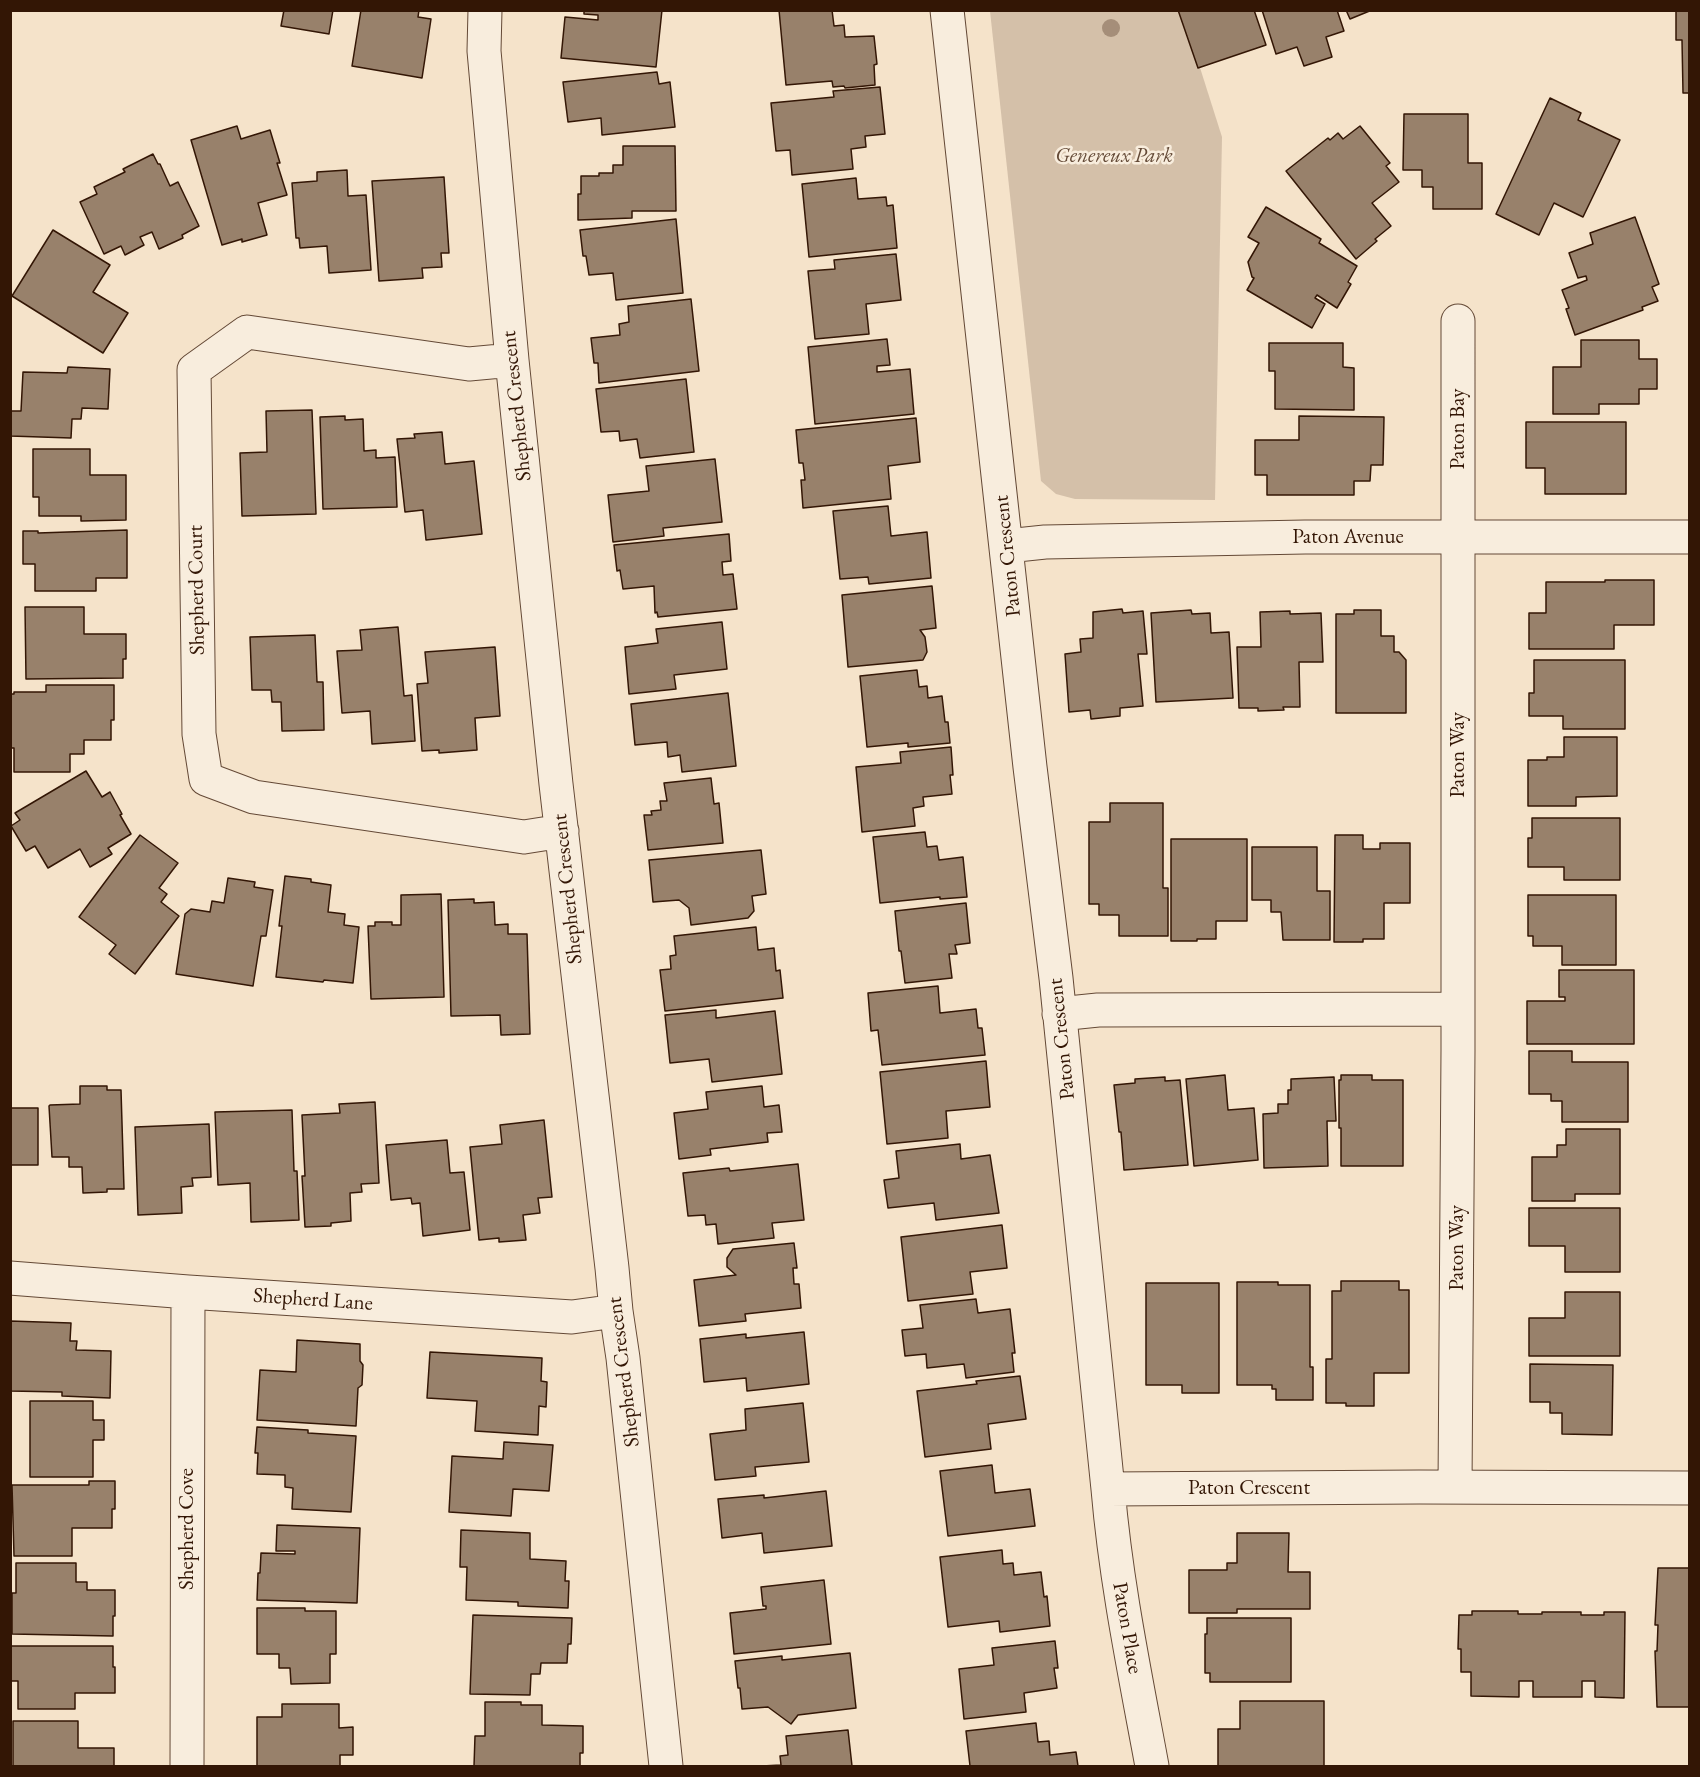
<!DOCTYPE html>
<html>
<head>
<meta charset="utf-8">
<style>
  body { margin:0 }
  #map { position:relative; width:1700px; height:1777px; overflow:hidden; background:#f5e3ca; font-family:"EB Garamond",serif }
  canvas { display:block }
  .frame { position:absolute; inset:0; border:12px solid #331605; pointer-events:none }
</style>
</head>
<body>
<div id="map">
<canvas width="1700" height="1777"></canvas>
<div class="frame"></div>
</div>
<script>
const ctx = document.querySelector('canvas').getContext('2d');
ctx.lineJoin = 'round';
function fill(path, color) { ctx.fillStyle = color; ctx.fill(path, 'evenodd'); }
function trace(path, color, width, dash) { ctx.strokeStyle = color; ctx.lineWidth = width; ctx.lineCap = dash ? 'butt' : 'round'; ctx.setLineDash(dash || []); ctx.stroke(path); }
function drawText(font, color, halo, rows, align = 'center') {
  ctx.font = font + ' "EB Garamond",serif'; ctx.lineWidth = 5; ctx.setLineDash([]); ctx.textBaseline = 'middle'; ctx.strokeStyle = halo; ctx.fillStyle = color; for (const [text, x, y, turn = 0] of rows) {
    ctx.save(); ctx.translate(x, y); ctx.rotate((+turn || 0) * Math.PI / 180); ctx.textAlign = isNaN(turn) ? turn : align; if (halo) ctx.strokeText(text, 0, 0); ctx.fillText(text, 0, 0); ctx.restore();
  }
}
const green = new Path2D(`
  M990,11h192l40,126 -7,363 -140,-1 -19,-5 -15,-13z`);
const building = new Path2D(`
  M284,10h49l-4,24 -48,-8z
  M361,10h58l-1,7 13,2 -9,59 -70,-12z
  M662,10l-6,57 -95,-9 4,-41 33,3v-5l-14,-1v-3l-2,-1z
  M779,10h53l2,16 10,-1 1,12 29,-1 3,28 -3,1 1,20 -30,3 -1,-2 -11,1 -1,-6 -46,4z
  M1178,10h76l12,35 -68,23z
  M1262,10h75l7,21 -18,6 6,20 -28,9 -7,-19 -21,7z
  M1346,10h26l-22,9z
  M1676,10h14v83h-7l-1,-53h-6z
  M657,72l2,12 11,-2 5,45 -73,8 -1,-17 -33,4 -5,-40z
  M880,87l5,47 -20,2 1,11 -15,2 2,20 -61,6 -2,-25 -14,1 -5,-48 63,-6 -1,-6z
  M1550,98l31,15 -3,7 42,20 -37,77 -29,-14 -15,32 -43,-21z
  M1404,114h64v49h14v46h-49v-22h-11v-17h-19z
  M237,126l4,13 29,-9 10,33h-3l10,32 -29,8 9,32 -25,7v-3l-20,6 -31,-105z
  M1360,126l30,37 -4,3 13,16 -27,21 19,23 -16,13 2,2 -21,18 -70,-88 42,-33 2,2 8,-7 5,6z
  M623,146h52l1,65h-44v7l-54,2v-26h3v-18h18v-3h14v-8h10z
  M153,154l5,10h2l10,22 8,-4 21,44 -17,9 1,3 -24,11 -7,-17 -12,5 4,8 -19,10 -4,-9 -17,8 -24,-52 17,-8 -3,-7 31,-15 -2,-3z
  M347,170l1,26 18,-1 5,75 -42,3 -2,-27 -27,2 -1,-10h-3l-4,-55 25,-2v-9z
  M444,177l5,76h-8l1,14 -20,1 1,10 -44,3 -7,-100z
  M856,178l2,21 28,-2 1,9 6,-1 4,43 -88,9 -7,-73z
  M1266,207l55,32 -2,4 38,23 -9,16 3,2 -14,24 -20,-13 -2,3 10,6 -13,24 -65,-38 7,-12 -2,-1 -4,-15 11,-19 -11,-6z
  M1635,217l24,67 -7,3 6,14 -16,6 1,3 -68,25 -9,-26 3,-1 -7,-18 25,-10 -1,-4 -8,2 -9,-25 24,-9 -3,-11z
  M676,219l7,74 -67,7 -3,-27 -24,2 -3,-19h-3l-3,-26z
  M53,230l57,35 -17,27 35,21 -25,40 -91,-57z
  M896,254l5,46 -35,4 3,30 -54,5 -7,-68 27,-2 -1,-9z
  M691,299l8,72 -100,12 -1,-20h-4l-3,-25 29,-3 -1,-11 10,-2 -1,-16z
  M887,339l3,26 -13,1v6l33,-3 4,45 -99,10 -7,-77z
  M1581,340h58v19h18v30h-18v15h-40v10h-46v-47h28z
  M1269,343h74v24l11,1v42l-79,-1v-38h-6z
  M68,367l42,2 -2,40 -26,-1 -1,11h-9l-1,19 -61,-2v-25h11l2,-39 44,1z
  M686,379l8,73 -54,6 -3,-19 -17,2 -1,-10 -18,1 -5,-43z
  M312,410l4,104 -74,2 -2,-63 27,-1 -1,-41z
  M345,416v4l18,-1 1,32 12,-1v8l19,-1 2,50 -74,2 -3,-92z
  M1299,416l85,1 -1,48h-12l-1,16h-16v14h-87v-20h-12v-35h44z
  M916,418l4,44 -32,4 3,33 -88,9 -2,-28h4l-2,-17h-4l-3,-33z
  M1526,422h100v72h-81v-26h-19z
  M442,432l3,32 29,-3 8,73 -56,6 -3,-30 -18,2 -8,-73 18,-1 -1,-4z
  M33,449h57v26h36v45l-45,1v-5h-42v-19h-6z
  M715,459l7,63 -59,6 1,8 -51,6 -5,-47 41,-4 -3,-25z
  M888,506l3,30 36,-4 4,46 -62,6 -1,-7 -28,2 -7,-68z
  M127,530v48h-31v13h-61v-27h-12v-33h15v2z
  M729,534l2,27 -9,1 1,13 10,-1 4,35 -79,8 -1,-5 -2,1 -1,-27 -31,3 -3,-19 -3,1 -3,-26z
  M1605,580h49v45h-40v24h-85v-36h17v-31h59z
  M932,586l4,42 -16,2 5,7 2,15 -4,8 -75,7 -6,-72z
  M25,607h59v27h42v25h-3v19l-97,1z
  M1122,609l1,4 20,-2 4,43h-9l5,52 -23,2v8l-29,3 -1,-9 -21,2 -4,-58 16,-2 -1,-13 13,-1v-26z
  M1191,610l1,4 18,-1 1,20 18,-1 4,66 -77,4 -5,-89z
  M1354,610h27v26h13v16h5l7,8v53h-70v-99h18z
  M1290,611v3l31,-1 2,49h-24l1,45h-17l1,3 -26,1v-3h-19l-2,-61h24l-1,-35z
  M722,622l5,47 -53,6 2,14 -47,5 -4,-47 33,-4 -2,-14z
  M398,627l6,69 8,-1 3,46 -43,3 -2,-33 -28,2 -5,-62 25,-1 -2,-20z
  M315,635l2,47h6l1,48 -42,1 -1,-29h-9l-1,-12h-19l-2,-53z
  M495,647l5,69 -25,2 2,32 -38,3v-3l-17,1 -5,-67 11,-1 -3,-31z
  M1534,660h91v69h-62v-13h-34v-23h5z
  M917,670l2,17 8,-1 1,12 14,-2 3,26h3l2,21 -42,4v-4l-41,4 -7,-71z
  M46,685h68v35h-3v20h-27v14h-14v18h-56v-24h-4v-54h4v-2h32z
  M728,693l8,73 -54,6 -2,-17 -12,2 -1,-15 -32,3 -4,-41z
  M1564,737h53v59l-41,1v9h-48v-46h19v-3h17z
  M951,747l2,28h-3l2,19 -29,3 1,9 -11,2 2,18 -53,6 -6,-65 45,-4 -1,-11z
  M86,771l16,26 8,-5 12,22 -2,1 11,19 -23,14 4,6 -22,13 -10,-18 -32,19 -13,-22 -9,5 -15,-25 9,-6 -5,-7z
  M711,778l3,26 5,-1 4,40 -75,7 -4,-35h8l-1,-4 10,-1 -1,-9h7l-3,-18z
  M1110,803h53v85h5v48h-49v-21h-20v-11h-10v-82h21z
  M1532,818h88v62h-56v-13h-36v-29h4z
  M925,832l2,15 10,-1 2,14 24,-3 4,40 -27,2v-2l-60,6 -7,-66z
  M140,835l38,28 -19,25 8,6 -6,8 18,14 -44,58 -26,-20 7,-9 -37,-28z
  M1335,835h28v14h17v-6h30v60h-26v36h-21v3h-29z
  M1171,839h76v82h-31v18h-19v2h-26z
  M1252,847h65v44h13v49h-47l-2,-28h-10v-12h-19z
  M761,850l5,44 -14,2 2,15 -6,7 -57,7 -2,-17 -10,-8 -26,2 -4,-42z
  M285,876l26,3v3l20,3 -3,27 17,2 -1,11 15,2 -6,56 -29,-3 -1,2 -47,-5 6,-51h-3z
  M228,878l27,4 -1,5 19,3 -7,46h-5l-8,50 -77,-12 9,-60 6,-5 19,3 2,-11 12,2z
  M441,894l3,103 -73,2 -3,-73h7v-4h17v3h9v-30z
  M1528,895h88v70h-54v-19h-29v-10h-5z
  M474,899v4l20,-1 1,23 13,-1v10h19l3,100 -29,1 -1,-20 -49,1 -3,-116z
  M966,903l4,40 -15,2 2,9h-8l3,24 -47,5 -4,-32h-2l-4,-40z
  M756,927l2,23 16,-2 2,23 4,-1 3,28 -118,13 -5,-41 11,-1 -1,-13 6,-1 -2,-19z
  M1559,970h75v74h-107v-43h38v-4h-6z
  M938,986l2,27 36,-4 2,19h4l3,27 -103,10 -4,-35 -7,1 -3,-38z
  M716,1010v8l59,-7 7,63 -70,8 -3,-23 -39,4 -5,-48z
  M1529,1051h43v11h56v60h-66v-21h-11v-7h-22z
  M986,1061l4,46 -44,4 2,27 -61,6 -7,-72z
  M1225,1075l3,35 26,-2 4,52 -64,6 -8,-87z
  M1341,1075h31v5h31v86h-62v-38h-2v-48h2z
  M1165,1077v4l15,-1 8,85 -64,5 -3,-38h-2l-5,-47 21,-2v-4z
  M1334,1077l2,44h-9l1,45 -64,2 -1,-54 15,-1v-9h10v-14h3v-11z
  M80,1086h27v4h14l3,99h-17v3l-24,1 -1,-26h-13v-10h-17l-3,-51 1,-1 30,-1z
  M762,1086l2,21 15,-2 3,27 -15,1 1,9 -58,7 1,6 -32,4 -5,-46 34,-4 -2,-17z
  M375,1102l4,81 -18,1 1,8 -12,1 1,28 -20,2v3l-26,1 -3,-51h3l-3,-61 38,-2 -1,-9z
  M10,1108h28v57h-28z
  M292,1110l2,61h3l2,49 -48,2 -1,-39 -32,2 -3,-73z
  M544,1120l8,77 -14,1 2,15 -17,2 3,25 -27,2v-4l-20,2 -9,-93 32,-3 -2,-19z
  M209,1124l2,53 -19,1 1,8 -12,1 1,26 -44,2 -3,-88z
  M1566,1129h54v65h-45v7h-43v-44h25v-12h9z
  M447,1140l3,33 14,-1 6,58 -47,6 -3,-33 -8,1 -1,-6 -20,2 -5,-55z
  M960,1144l1,15 29,-4 9,58 -63,7 -2,-17 -46,5 -4,-28 15,-2 -3,-27z
  M798,1164l6,56 -32,3 2,15 -56,6 -2,-20 -10,1 -1,-10 -17,1 -5,-43 46,-5 1,3z
  M1529,1208h91v64h-55v-26h-36z
  M1002,1225l5,43 -37,4 3,22 -65,7 -7,-64z
  M794,1243l3,25h-4l1,16h5l2,24 -56,6 1,7 -47,5 -5,-46 42,-5 -9,-8v-9l6,-9z
  M1341,1281h58v9h10v83h-35v33h-28v-3h-20v-44h6v-68h9z
  M1237,1282h41v3h32v82h3v33h-37v-11h-4v-4h-35z
  M1146,1283h73v110h-37v-8h-36z
  M1565,1292h55v64h-91v-38h36z
  M976,1299l2,14 32,-4 5,44h-3l2,19 -48,6 -2,-14 -37,4 -1,-14 -21,2 -3,-26 21,-2 -3,-23z
  M10,1321l61,2 -1,18h7l-1,9 35,1 -1,47 -48,-2v-4l-52,-1z
  M804,1332l5,52 -62,7 -1,-13 -42,4 -4,-43 46,-5v4z
  M297,1340l63,4v17l3,4 -1,20 -4,3 -2,38 -99,-6 3,-50 36,2z
  M430,1352l112,6 -1,23 6,1 -1,25 -7,-1 -1,29 -63,-4 2,-30 -50,-3z
  M1530,1364l83,1 -1,70 -50,-1v-21h-12v-11h-20z
  M1020,1376l6,43 -38,5 3,25 -66,8 -8,-66 60,-7 -1,-3z
  M30,1401h63v19h11v20h-11v37h-63z
  M803,1403l6,59 -54,5 1,9 -41,4 -5,-46 36,-4 -1,-21z
  M257,1427l51,3v3l48,3 -5,76 -59,-3 1,-21 -8,-1v-12l-28,-1 1,-21h-3z
  M504,1442l49,3 -4,46 -36,-2 -2,27 -62,-4 3,-56 51,3z
  M992,1465l3,28 35,-4 5,37 -87,10 -8,-65z
  M89,1481h26v28h-3v19h-40v28h-58l-2,-71h77z
  M826,1491l6,55 -68,7 -2,-20 -40,5 -4,-39 46,-4v3z
  M277,1525l83,3 -3,75 -100,-3 1,-27h2l1,-20 34,1v-3h-19z
  M461,1530l69,3v26l36,2 -1,20h4l-1,27 -50,-2v-4l-52,-2 1,-33h-7z
  M1237,1533h52l-1,39h22v37h-73v4h-48v-43h38v-7h10z
  M1002,1550l1,14 10,-1 1,12 27,-3 3,25 3,-1 3,30 -50,6 -1,-11 -51,6 -8,-70z
  M16,1563h60v19h11v8h28v26h-2v20l-101,-2v-41h4z
  M1658,1568h32v139h-33l-2,-56h2l1,-26h-3z
  M824,1580l7,64 -97,10 -4,-41 36,-4v-3h-3l-2,-19z
  M257,1608h48v3h31v43h-6v29l-39,1 -1,-16h-11v-14h-22z
  M1472,1611h46v3h24v-2h39v3h23v-3h21l-1,86 -29,-1v-16h-13v16h-49v-16h-14v16l-48,-1v-24h-10v-23h-3l1,-34h13z
  M473,1615l99,3 -1,26h-3l-1,19h-26l-1,11h-9l-1,21 -60,-1z
  M1207,1618h84v64h-81v-9h-5v-39h2z
  M1055,1641l3,27h-4l3,20 -33,5 2,19 -62,7 -5,-50 35,-4 -2,-17z
  M10,1646h103v21h2v26h-40v16h-57v-28h-8z
  M850,1653l6,55 -58,7 -7,9 -23,-17 -26,2 -2,-21h-2l-3,-27 47,-5v4z
  M1240,1701h84v65h-106v-37h22z
  M485,1702h36v3h21v20l41,1v27h-3v13h-106l1,-30h10z
  M282,1704h57v24l14,-1v28h-13v11h-83v-49h25z
  M13,1721h65v27h36v18h-101z
  M1036,1723l2,19 11,-1 1,14 26,-3 2,14h-108l-4,-35z
  M848,1730l4,36h-90l19,-1 -1,-9 8,-1 -2,-19z`);
const street = new Path2D(`
  M485,10l-1,41 28,309 44,424 56,484 4,43 7,47 43,408
  M947,10l83,757 26,211 52,511 311,-2 271,1
  M512,360l-43,4 -222,-32 -53,38 5,364 7,45 48,18 270,40 38,-6
  M1007,546l38,-4 260,-5h385
  M1059,1014l39,-4 360,-1
  M10,1278l178,14 384,25 44,-6
  M1455,1487l3,-437v-729
  M1108,1489c8,94 27,185 44,277
  M187,1766l1,-474`);
const trees = [
  [1111,28]
];
const parkNames = [
  ["Genereux Park",1114,156]
];
const streetNames = [
  ["Shepherd Crescent",517,406,-96],
  ["Paton Bay",1458,429,-90],
  ["Paton Avenue",1348,537],
  ["Paton Crescent",1008,556,-96],
  ["Shepherd Court",197,590,-91],
  ["Paton Way",1458,755,-90],
  ["Shepherd Crescent",568,889,-96],
  ["Paton Crescent",1062,1039,-96],
  ["Paton Way",1457,1248,-90],
  ["Shepherd Lane",313,1300,4],
  ["Shepherd Crescent",624,1372,-97],
  ["Paton Crescent",1249,1488],
  ["Shepherd Cove",187,1529,-90],
  ["Paton Place",1127,1628,80]
];
fill(green, '#d4c0a9');
fill(building, '#98816b');
trace(building, '#331605', 1.5);
trace(street, '#644936', 35);
trace(street, '#f8eddd', 33);
ctx.fillStyle = '#a58e79';
for (const [x, y] of trees) { ctx.beginPath(); ctx.arc(x, y, 9, 0, 2 * Math.PI); ctx.fill(); }
drawText('italic 21px', '#634936', '#f8eddd', parkNames);
drawText('21px', '#331605', '#f8eddd', streetNames);
</script>
</body>
</html>
